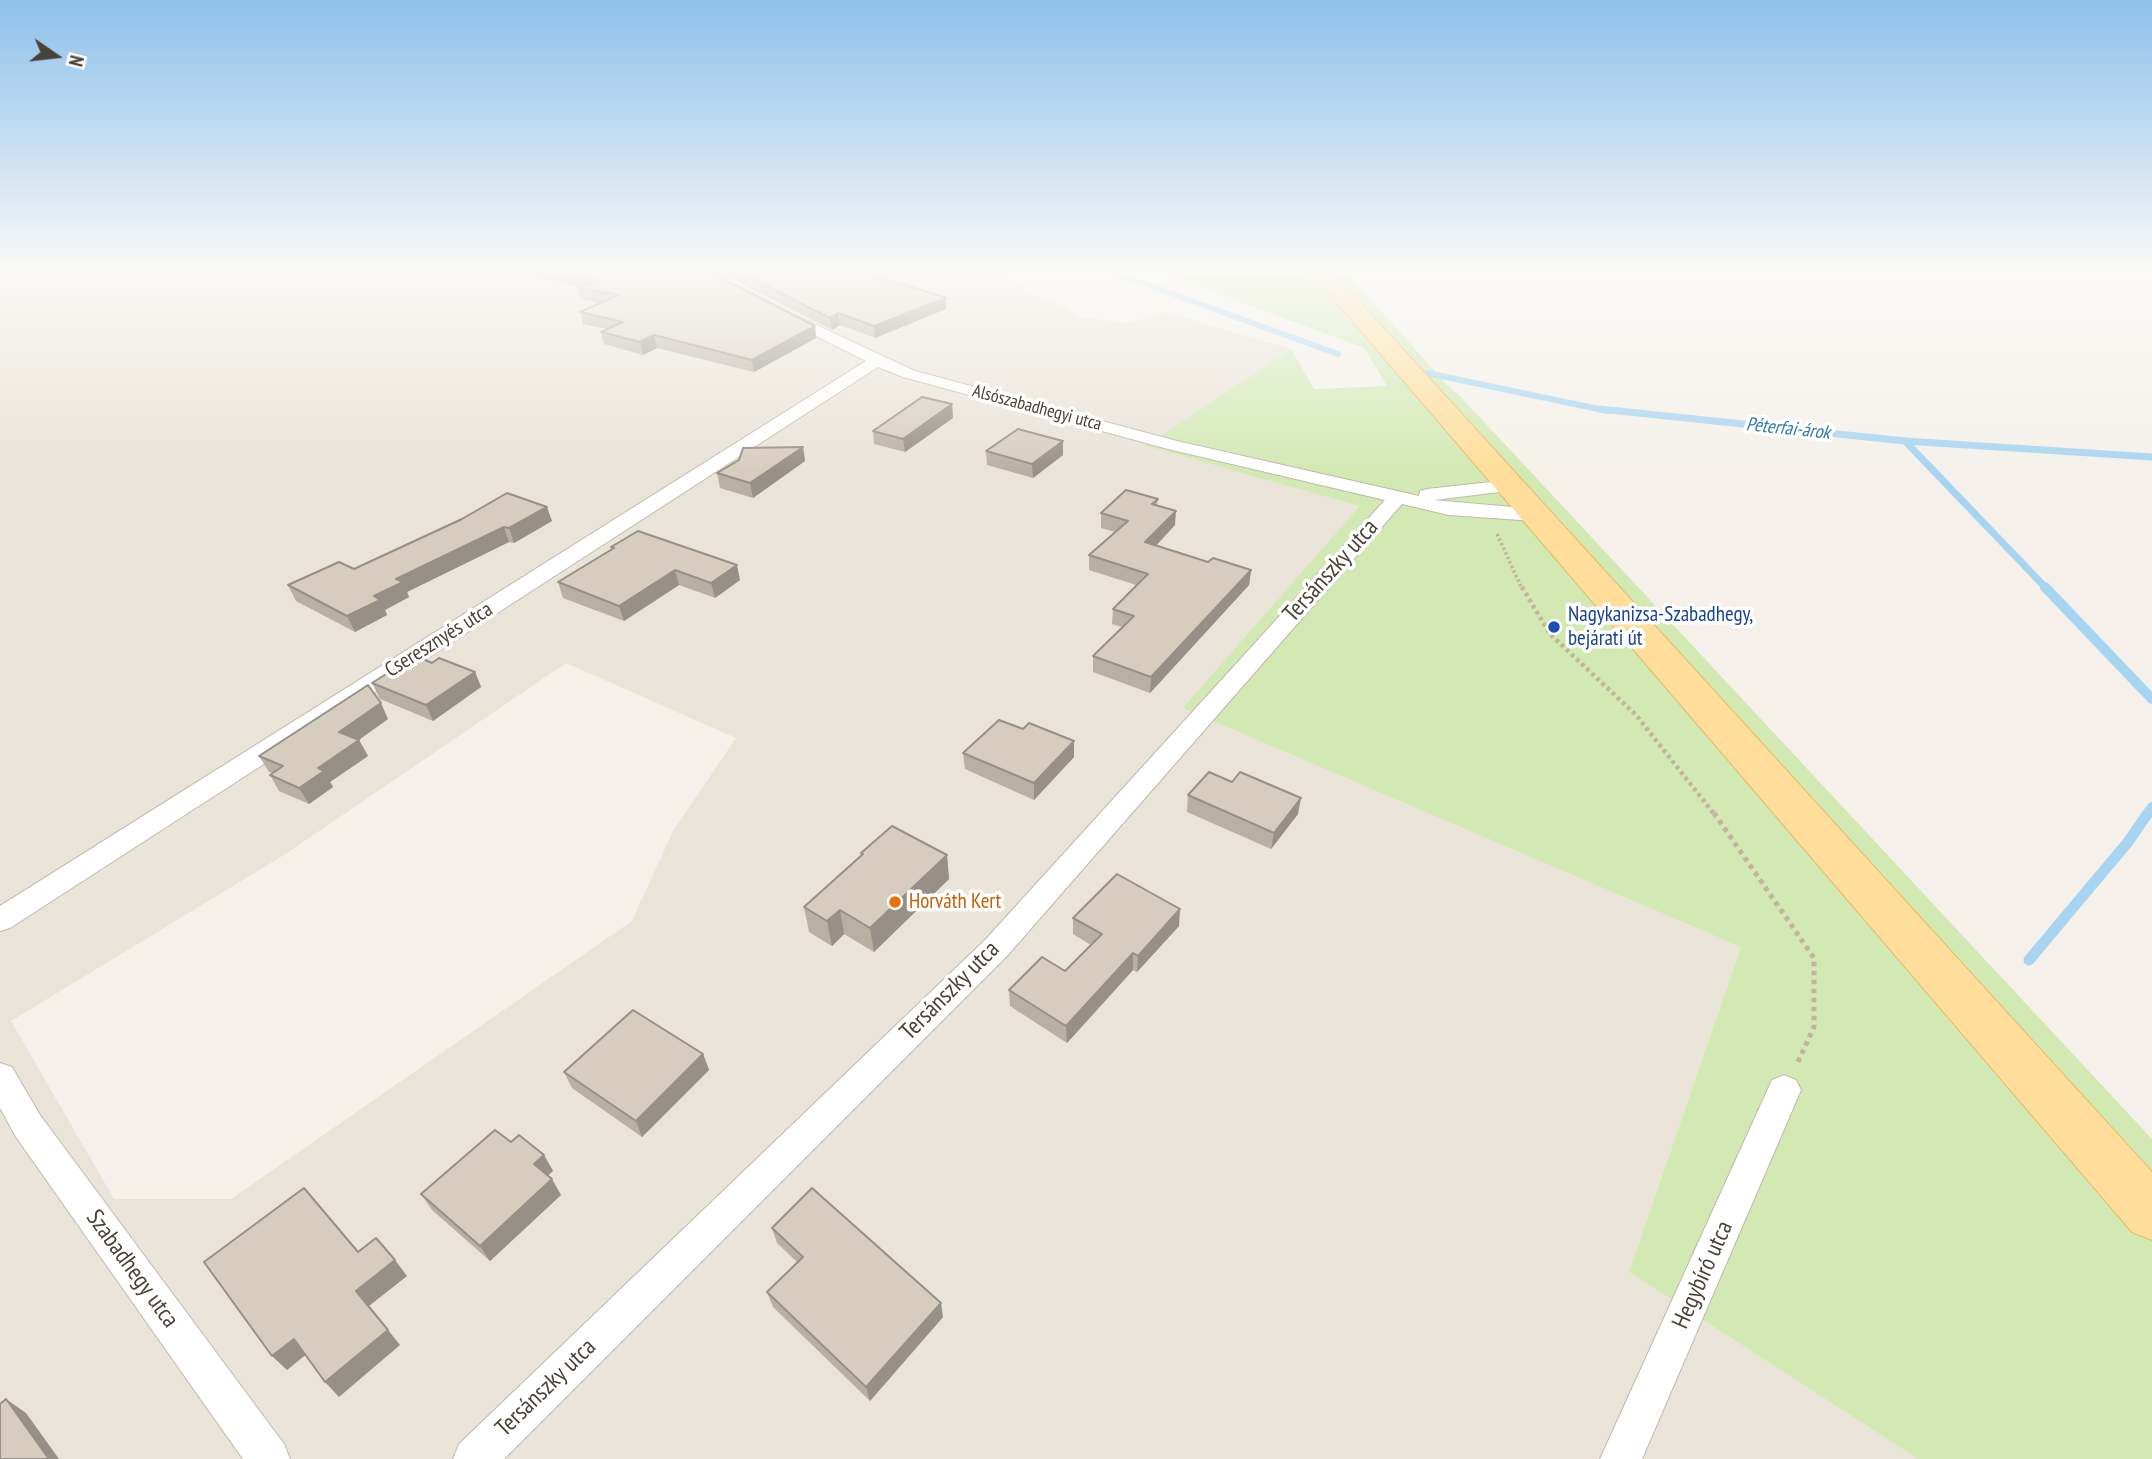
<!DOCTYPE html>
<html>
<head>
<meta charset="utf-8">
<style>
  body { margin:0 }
  #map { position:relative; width:2152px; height:1459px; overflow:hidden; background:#f5f1ea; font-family:"PT Sans Narrow",sans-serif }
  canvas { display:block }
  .north { position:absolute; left:21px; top:21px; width:70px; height:70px; -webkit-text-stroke:5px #fff; paint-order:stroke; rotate:104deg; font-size:19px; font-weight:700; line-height:28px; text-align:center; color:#494238 }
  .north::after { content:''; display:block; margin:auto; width:24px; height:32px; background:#494238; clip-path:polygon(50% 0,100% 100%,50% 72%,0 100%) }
</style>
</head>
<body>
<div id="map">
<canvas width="2152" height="1459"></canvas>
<div class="north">N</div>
</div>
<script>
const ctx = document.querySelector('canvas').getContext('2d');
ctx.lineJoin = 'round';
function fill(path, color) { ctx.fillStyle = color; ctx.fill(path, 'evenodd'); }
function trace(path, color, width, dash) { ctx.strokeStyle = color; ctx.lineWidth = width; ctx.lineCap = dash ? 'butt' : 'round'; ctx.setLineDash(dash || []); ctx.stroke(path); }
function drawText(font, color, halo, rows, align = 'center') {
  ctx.font = font + ' "PT Sans Narrow",sans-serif'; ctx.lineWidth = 7; ctx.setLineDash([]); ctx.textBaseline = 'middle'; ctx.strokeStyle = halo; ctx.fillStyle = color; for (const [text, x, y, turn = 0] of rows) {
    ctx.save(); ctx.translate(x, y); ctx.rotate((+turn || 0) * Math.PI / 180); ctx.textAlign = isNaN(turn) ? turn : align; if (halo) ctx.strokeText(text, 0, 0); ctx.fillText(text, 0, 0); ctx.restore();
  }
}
const residential = new Path2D(`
  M25,268h977l2,6 24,19 29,11 23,13 48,6 37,-11 126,37 -144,97 214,60 -177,202 557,239 -112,325 289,187h-1918v-1182zM566,663l170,75 -63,93 -41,90 -401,278h-117l-103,-178 273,-166z`);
const green = new Path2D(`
  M1150,268h193l103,116 15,13 691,742v320h-234l-289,-187 112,-325 -558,-239 177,-202 -214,-60 145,-97 23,40 73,-3 -23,-38z`);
const streamFar3 = new Path2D(`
  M1101,268l237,86
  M1427,373l181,38`);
const streamFar2 = new Path2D(`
  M1600,409l305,32 247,16
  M1905,441l142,148`);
const streamFar1 = new Path2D(`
  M2045,587l107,112
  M2147,815l5,-8`);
const stream = new Path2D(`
  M2029,960l99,-118 20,-29`);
const pathFar2 = new Path2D(`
  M1497,534l25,55`);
const pathFar1 = new Path2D(`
  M1522,587l28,47 86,81 79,100`);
const path = new Path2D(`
  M1714,813l100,145v69l-17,37`);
const street = new Path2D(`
  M786,311l129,60 262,70 242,55 1,-5 7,-2 82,-9 9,6 -2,4 -82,10 101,9 10,6 -10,6 -86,-6 -47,-11 -395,452 -503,503h-51l6,-15 526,-504 400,-440 -217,-51 -265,-72 -25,-10 -868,561 -10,3v-25l866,-545 -85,-43v-6z
  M0,1063l12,4 28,48 244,329 6,15h-47l-227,-322 -16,-29z
  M1784,1075l12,5 5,10 -159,369h-42l172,-379z`);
const primary = new Path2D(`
  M1307,268h22l823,904v68l-20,-8z`);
const wall = new Path2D(`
  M520,268h182l113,58 1,12 -62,34 -97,-24 -14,7 -39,-11 -3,-12 6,-3 -24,-5 -3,-12 20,-9 -19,-4 -3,-11 1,-1 -57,-13z
  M711,268h140l95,41 -71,29 -35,-13 -8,5z
  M952,404l1,14 -48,34 -31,-8 -1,-13z
  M1063,441v14l-30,23 -46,-13 -1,-14z
  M803,447l2,14 -52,37 -33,-10 -3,-15z
  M1158,499l-1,7 18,19 -19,21 52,16 43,8 -2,15 -99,108 -57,-21v-16l29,-29 -10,-3 1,-15 23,-24 -47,-15v-15l26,-23 -14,-4v-15z
  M462,519l90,2 -38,22 -5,-1 -102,50 2,5 -24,13 2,5 -32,17 -59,-31 -8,-16 66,-16z
  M611,547l129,33 -25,18 -36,-13 -55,36 -61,-23 -5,-16 54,-32z
  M432,663l43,9 6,15 -48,34 -53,-22 -8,-16 36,-17z
  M388,719l-29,21 9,16 -38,26 3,5 -24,17 -30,-13 -9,-16 2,-2 -3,-1 -10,-16z
  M1074,741v16l-40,43 -69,-31 -2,-16z
  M1232,782l66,32 -27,35 -84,-37 1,-17z
  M861,853l86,2 2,24 -75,73 -30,-18 -12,12 -23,-14 -5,-25 57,-51z
  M1073,918l106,8 -42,46 -4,-2 -66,73 -57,-37 -1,-16 56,-19 26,-26 -18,-11z
  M703,1054l6,16 -67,67 -70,-49 -8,-16z
  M511,1142l33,13 9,16 -5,4 13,20 -71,66 -58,-51 -11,-16z
  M772,1228l171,89 -73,84 -97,-94 -6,-15 30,-30 -20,-19z`);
const shadedWall = new Path2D(`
  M946,298v11l-71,29 -1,-12z
  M838,313l2,12 -8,5 -2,-12z
  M815,326l1,12 -62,34 -2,-12z
  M654,335l3,13 -14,7 -3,-13z
  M952,404l1,14 -48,34 -2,-13z
  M1063,441v14l-30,23 -1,-14z
  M803,447l2,14 -52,37 -3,-15z
  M547,507l5,14 -38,22 -5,-15z
  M1176,511l-1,14 -30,32v-15z
  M504,527l5,15 -102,50 2,5 -24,13 2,5 -32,17 -8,-16 49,-37z
  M737,565l3,15 -25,18 -4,-15z
  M675,570l4,15 -55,36 -5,-15z
  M1251,570l-2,15 -99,108 1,-16z
  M475,672l6,15 -48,34 -7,-16z
  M381,703l7,16 -41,29 -8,-16z
  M359,740l9,16 -38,26 3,5 -24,17 -10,-16 19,-20z
  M1074,741v16l-40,43v-17z
  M1301,798l-3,16 -27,35 3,-16z
  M947,855l2,24 -75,73 -4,-24z
  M1180,909l-1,17 -42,46 1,-16z
  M840,910l4,24 -12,12 -5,-25z
  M1133,953v17l-66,73 -1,-17z
  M703,1054l6,16 -67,67 -6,-16z
  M544,1155l9,16 -11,9 -8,-16z
  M552,1179l9,16 -71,66 -10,-15z
  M395,1260l12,16 -38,30 31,39 -61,52 -14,-15 31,-91z
  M941,1303l2,14 -73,84 -4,-14z
  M294,1339l14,14 -21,17 -15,-14z
  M6,1399l20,14 33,46h-10z`);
const building = new Path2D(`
  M544,268h158l113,58 -63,34 -98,-25 -14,7 -39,-10 22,-10 -43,-10 38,-17 -40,-7 17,-8z
  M731,268h120l95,30 -72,28 -36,-13 -8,5z
  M922,397l30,7 -49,35 -30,-8z
  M1018,429l45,12 -31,23 -46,-13z
  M803,447l-53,36 -33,-10 22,-13 4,-12z
  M1126,490l32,9 -6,5 24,7 -31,31 63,20 5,-4 38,12 -100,107 -58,-21 41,-40 -21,-7 35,-35 -59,-19 39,-34 -27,-8z
  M507,493l40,14 -38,21 -5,-1 -108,52 7,3 -29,14 6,4 -33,16 -59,-31 51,-23 15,7 108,-50z
  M638,531l99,34 -26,18 -36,-13 -56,36 -61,-24 56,-34 -3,-1z
  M421,658l11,5 7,-5 36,14 -49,33 -54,-22 30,-19 6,2z
  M368,685l13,18 -42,29 20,8 -41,28 6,3 -25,17 -29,-13 13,-9 -24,-10z
  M999,720l24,9 6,-6 45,18 -40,42 -71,-30z
  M1209,772l23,10 8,-10 61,26 -27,35 -86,-38z
  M892,826l55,29 -77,73 -30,-18 -13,11 -23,-14 59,-53 -2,-1z
  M1117,874l63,35 -42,47 -5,-3 -67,73 -57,-36 33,-33 23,14 37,-37 -29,-16z
  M633,1010l70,44 -67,67 -72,-49z
  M495,1130l16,12 8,-7 25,20 -10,9 18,15 -72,67 -59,-52z
  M304,1188l54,64 18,-14 19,22 -39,31 32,39 -63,52 -31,-43 -22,17 -68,-94z
  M812,1188l129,115 -75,84 -99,-95 36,-35 -31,-29z
  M6,1399l43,60h-49v-55z`);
const markers = [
  [1554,627,7,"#1a4fb4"],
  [895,902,7,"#e8710a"]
];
const farStreetnames = [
  ["Alsószabadhegyi utca",1037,408,15]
];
const farWaternames = [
  ["Péterfai-árok",1788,429,6]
];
const transitNames = [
  ["Nagykanizsa-Szabadhegy,",1568,615],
  ["bejárati út",1568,639]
];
const streetNames = [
  ["Cseresznyés utca",439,640,-32]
];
const foodNames = [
  ["Horváth Kert",909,902]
];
const nearStreetnames = [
  ["Tersánszky utca",1331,571,-48],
  ["Tersánszky utca",950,991,-45],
  ["Szabadhegy utca",132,1269,54],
  ["Hegybíró utca",1703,1275,-66],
  ["Tersánszky utca",546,1388,-44]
];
fill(residential, '#e9e3d8');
fill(green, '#d2e9b3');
trace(streamFar3, '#a7d5f1', 6);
trace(streamFar2, '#a7d5f1', 7);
trace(streamFar1, '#a7d5f1', 10);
trace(stream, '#a7d5f1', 11);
trace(street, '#c1b9ac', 2);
trace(primary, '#e5bb68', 2);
trace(pathFar2, '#c3b49d', 3.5, [2.5, 2.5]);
trace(pathFar1, '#c3b49d', 4.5, [3.5, 3.5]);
trace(path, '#c3b49d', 5, [4.5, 4.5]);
fill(street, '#fff');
fill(primary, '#fede9a');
fill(wall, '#b9b0a4');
fill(shadedWall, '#969086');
fill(building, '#d7cdbf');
trace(building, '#969086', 2);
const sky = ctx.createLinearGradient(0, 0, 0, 473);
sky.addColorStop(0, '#8ec1ec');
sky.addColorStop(0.57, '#faf9f6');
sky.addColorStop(1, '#faf9f600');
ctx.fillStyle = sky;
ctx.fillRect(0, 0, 2152, 473);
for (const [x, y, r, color] of markers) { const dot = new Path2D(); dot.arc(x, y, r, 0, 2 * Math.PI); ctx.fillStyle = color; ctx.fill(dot); trace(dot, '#fff', 2.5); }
drawText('18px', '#494238', '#fff', farStreetnames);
drawText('italic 19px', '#2e7caf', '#fff', farWaternames);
drawText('21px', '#164399', '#fff', transitNames, 'left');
drawText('21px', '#494238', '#fff', streetNames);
drawText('21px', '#c56008', '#fff', foodNames, 'left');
drawText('24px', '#494238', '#fff', nearStreetnames);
</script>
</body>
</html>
